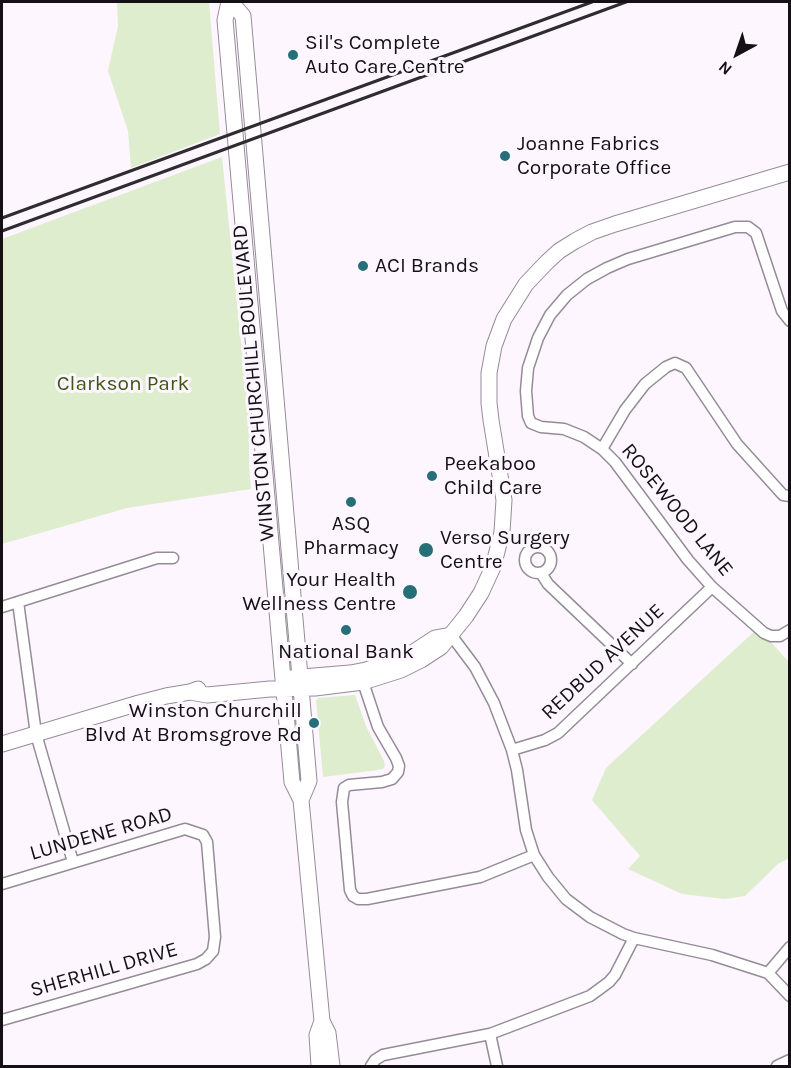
<!DOCTYPE html>
<style>
body{margin:0}
#map{position:relative;width:791px;height:1068px;overflow:hidden;background:#fdf6ff;font-family:Karla,sans-serif}
canvas{display:block}
.frame{position:absolute;inset:0;border:3px solid #141015;pointer-events:none}
.north{position:absolute;left:707px;top:24px;width:60px;height:60px;-webkit-text-stroke:4px #fdf6ff;paint-order:stroke;rotate:220deg;font-size:16px;font-weight:700;line-height:24px;text-align:center;color:#141015}
.north::after{content:'';display:block;margin:auto;width:21px;height:27px;background:#141015;clip-path:polygon(50% 0,100% 100%,50% 72%,0 100%)}
</style>
<div id="map">
<canvas width="791" height="1068"></canvas>
<div class="frame"></div>
<div class="north">N</div>
</div>
<script>
const ctx = document.querySelector('canvas').getContext('2d');
ctx.lineJoin = 'round';
function fill(path, color) {
  ctx.fillStyle = color;
  ctx.fill(path, 'evenodd');
}
function poly(rows) {
  const path = new Path2D();
  for (const r of rows) {
    if (r.length === 3) {
      path.moveTo(r[0] + r[2], r[1]);
      path.arc(r[0], r[1], r[2], 0, 2 * Math.PI);
      continue;
    }
    path.moveTo(r[0], r[1]);
    for (let i = 2; i < r.length; i += 2) path.lineTo(r[i], r[i + 1]);
  }
  return path;
}
function trace(path, color, width, dash) {
  ctx.strokeStyle = color;
  ctx.lineWidth = width;
  ctx.lineCap = dash ? 'butt' : 'round';
  ctx.setLineDash(dash || []);
  ctx.stroke(path);
}
function write(font, color, halo, rows, align = 'center') {
  ctx.font = font + ' Karla,sans-serif';
  ctx.lineWidth = 6;
  ctx.setLineDash([]);
  ctx.textBaseline = 'middle';
  ctx.strokeStyle = halo;
  ctx.fillStyle = color;
  for (const [text, x, y, turn = 0] of rows) {
    ctx.save();
    ctx.translate(x, y);
    ctx.rotate((+turn || 0) * Math.PI / 180);
    ctx.textAlign = isNaN(turn) ? turn : align;
    if (halo) ctx.strokeText(text, 0, 0);
    ctx.fillText(text, 0, 0);
    ctx.restore();
  }
}
const green = poly([
 [117,2,209,2,220,134,131,168,128,131,108,71,118,26],
 [222,157,249,420,249,463,251,489,127,508,2,544,2,239],
 [758,628,789,662,789,858,778,864,745,896,725,899,682,894,628,869,640,856,592,800,606,768],
 [355,695,366,726,384,761,385,766,383,769,378,770,323,777,316,700,318,698]
]);
const street = poly([
 [790,321,782,311,756,233,748,227,735,227,628,259,607,268,587,279,567,295,550,315,538,338,528,368,526,391,528,416,531,423,541,427,564,429,584,437,602,449,615,462,688,560,712,587,764,633,771,636,780,636,790,630],
 [602,449,625,410,645,384,666,367,675,363,686,368,737,444,783,495,790,496],
 [538,560,13],
 [541,573,548,584,632,664],
 [18,602,36,734,73,862],
 [2,607,157,558,173,558],
 [451,635,475,667,494,703,512,750,517,770,526,830,534,855,548,877,566,899,590,917,623,934,634,938,712,955,768,973,790,996],
 [363,682,378,727,396,758,399,766,398,772,392,779,382,782,349,785,344,788,342,802,350,890,353,896,358,899,367,899,480,877,534,855],
 [512,750,545,740,558,733,712,587],
 [2,884,185,829,203,835,207,842,215,937,213,951,206,959,197,964,2,1020],
 [768,973,790,947],
 [490,1034,497,1066],
 [371,1066,375,1060,383,1055,490,1034,590,996,609,982,615,975,634,938],
 [777,1066,790,1060]
]);
const secondary = poly([
 [229,2,225,20,292,782,301,800,322,1021,328,1033,332,1066],
 [231,2,243,16,309,781,301,800],
 [290,678,350,673,366,670,409,655,435,638,451,635],
 [190,692,207,695,270,689,315,688,363,682,401,670,421,660,441,647,466,616,481,593,493,567,502,532,504,500,491,420,489,403,489,373,494,346,504,319,526,284,547,262,559,251,575,241,592,232,615,224,790,172],
 [2,744,139,703,166,696,190,692,198,689],
 [319,1066,317,1035,322,1021]
]);
const rail = poly([
 [2,218,592,2],
 [2,231,626,2]
]);
const markers = [
 [293,55,6,"#266f79"],
 [505,156,6,"#266f79"],
 [363,266,6,"#266f79"],
 [432,476,6,"#266f79"],
 [351,502,6,"#266f79"],
 [426,550,8,"#266f79"],
 [410,592,8,"#266f79"],
 [346,630,6,"#266f79"],
 [314,723,6,"#266f79"]
];
const poiNames = [
 ["Sil's Complete",305,43],
 ["Auto Care Centre",305,67],
 ["Joanne Fabrics",517,144],
 ["Corporate Office",517,168],
 ["ACI Brands",375,266],
 ["Peekaboo",444,464],
 ["Child Care",444,488],
 ["ASQ",351,524,"center"],
 ["Pharmacy",351,548,"center"],
 ["Verso Surgery",440,538],
 ["Centre",440,562],
 ["Your Health",396,580,"right"],
 ["Wellness Centre",396,604,"right"],
 ["National Bank",346,652,"center"],
 ["Winston Churchill",302,711,"right"],
 ["Blvd At Bromsgrove Rd",302,735,"right"]
];
const streetNames = [
 ["WINSTON CHURCHILL BOULEVARD",254,383,-95],
 ["ROSEWOOD LANE",677,510,51],
 ["REDBUD AVENUE",603,662,-43],
 ["LUNDENE ROAD",101,834,-16],
 ["SHERHILL DRIVE",104,970,-16]
];
const parkNames = [
 ["Clarkson Park",123,384]
];
fill(green, '#deedce');
trace(street, '#958b98', 13);
trace(secondary, '#958b98', 17);
trace(street, '#fff', 10);
trace(secondary, '#fff', 15);
trace(rail, '#2f2b30', 3);
for (const [x, y, r, color] of markers) {
  const dot = new Path2D();
  dot.arc(x, y, r, 0, 2 * Math.PI);
  ctx.fillStyle = color;
  ctx.fill(dot);
  trace(dot, '#fdf6ff', 2);
}
write('21px', '#141015', '#fdf6ff', poiNames, 'left');
write('21px', '#141015', '#fdf6ff', streetNames);
write('21px', '#3e5714', '#fdf6ff', parkNames);
</script>
